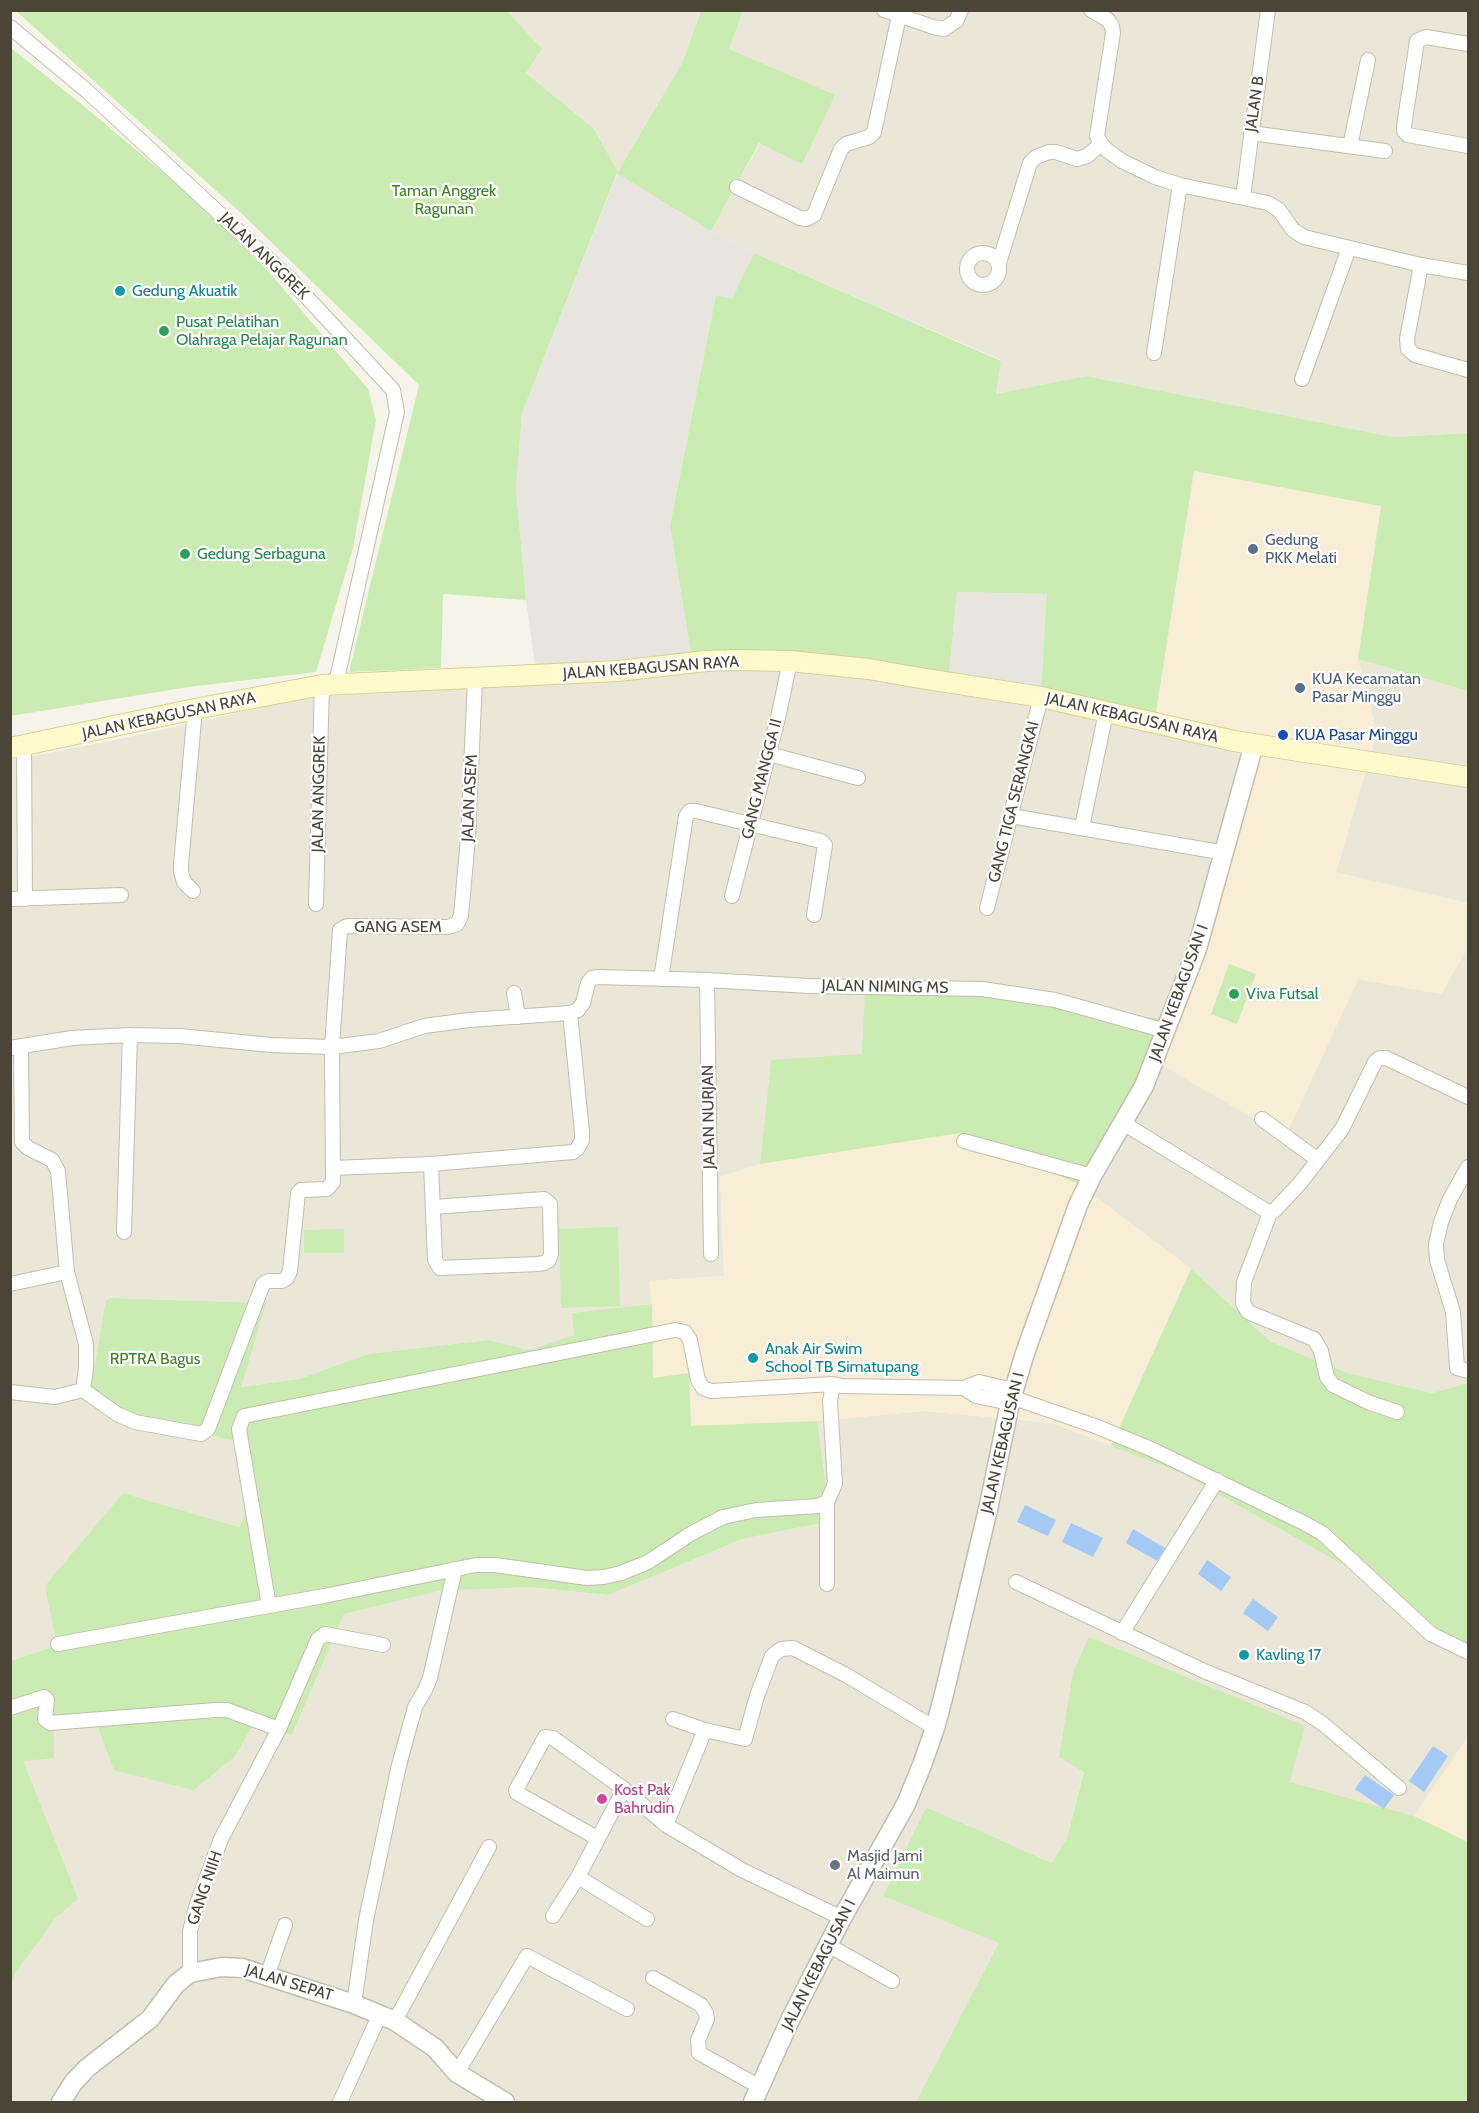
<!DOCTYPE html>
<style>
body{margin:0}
#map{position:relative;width:1479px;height:2113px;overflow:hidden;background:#f6f4ea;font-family:Cabin,sans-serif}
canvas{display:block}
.frame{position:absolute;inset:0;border:12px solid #4a4537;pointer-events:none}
</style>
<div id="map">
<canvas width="1479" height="2113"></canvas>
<div class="frame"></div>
</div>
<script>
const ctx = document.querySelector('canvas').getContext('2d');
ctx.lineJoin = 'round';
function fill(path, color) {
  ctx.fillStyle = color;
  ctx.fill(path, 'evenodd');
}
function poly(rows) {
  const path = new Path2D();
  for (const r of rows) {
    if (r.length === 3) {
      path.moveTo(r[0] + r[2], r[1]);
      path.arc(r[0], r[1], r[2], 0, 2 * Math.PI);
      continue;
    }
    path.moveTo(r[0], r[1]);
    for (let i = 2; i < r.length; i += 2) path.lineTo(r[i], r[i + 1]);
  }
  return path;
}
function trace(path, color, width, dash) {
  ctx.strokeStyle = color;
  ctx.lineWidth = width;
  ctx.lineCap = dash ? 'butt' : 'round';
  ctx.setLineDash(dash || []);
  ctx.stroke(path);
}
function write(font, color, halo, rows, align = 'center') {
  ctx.font = font + ' Cabin,sans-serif';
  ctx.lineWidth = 4.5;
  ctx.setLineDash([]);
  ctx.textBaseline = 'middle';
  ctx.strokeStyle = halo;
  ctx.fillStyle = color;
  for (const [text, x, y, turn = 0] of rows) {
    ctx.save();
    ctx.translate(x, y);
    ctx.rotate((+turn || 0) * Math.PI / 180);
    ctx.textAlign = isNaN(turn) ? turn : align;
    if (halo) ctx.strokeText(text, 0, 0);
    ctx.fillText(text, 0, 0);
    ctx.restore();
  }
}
const residential = poly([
 [507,11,701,11,683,61,618,172,594,129,526,73,542,49],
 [743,11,1468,11,1468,433,1393,437,1086,376,996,394,1001,360,754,253,711,231,760,143,835,96,729,49],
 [691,654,1041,693,1156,712,1253,736,1285,1137,1358,979,1441,994,1468,947,1468,1383,1432,1393,1348,1373,1271,1342,1191,1269,1079,1184,771,1060,760,1164,720,1177,724,1276,650,1281,652,1304,573,1313,574,1335,528,1350,488,1340,368,1354,299,1379,240,1387,266,1303,110,1298,236,1441,249,1506,239,1527,123,1493,57,1645,11,1661,11,760,110,741,305,698,463,687,535,666],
 [1358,659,1468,691,1468,903,1336,873,1377,732],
 [924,1411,1053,1423,1181,1473,1352,1570,1450,1654,1468,1659,1468,1737,1414,1816,1290,1782,1305,1726,1084,1771,1067,1838,1050,1864,926,1807,883,1896,1000,1942,916,2102,11,2102,10,1983,16,1972,23,1761,53,1725,254,1722,292,1735,344,1614,438,1591,530,1587,608,1595,742,1539,831,1521,817,1421]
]);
const commercial = poly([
 [1194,471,1381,506,1358,659,1377,732,1336,872,1468,903,1468,947,1441,994,1358,979,1285,1137,1148,1057,1214,901,1253,736,1156,712],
 [960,1133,1079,1184,1191,1269,1111,1446,1053,1423,924,1411,817,1421,691,1427,653,1379,650,1281,724,1276,720,1177,760,1164],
 [1468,1737,1468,1842,1414,1816]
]);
const industrial = poly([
 [618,172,711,231,754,253,732,300,716,295,670,524,691,654,535,666,526,600,516,489,522,413],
 [957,592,1048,594,1041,693,949,673]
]);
const green = poly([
 [16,11,507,11,542,49,526,73,594,129,618,172,683,61,701,11,743,11,729,49,835,95,802,164,759,143,711,231,617,173,522,413,516,489,526,600,443,594,441,668,349,672,419,385,241,213],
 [11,48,80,103,191,196,269,272,368,389,376,420,353,548,316,672,188,687,11,716],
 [754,253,1001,361,996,394,1086,376,1393,437,1468,433,1468,691,1358,659,1381,506,1194,471,1156,712,1041,693,1047,594,957,592,949,673,691,654,670,525,716,295,732,299],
 [1229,964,1256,974,1237,1024,1211,1014],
 [865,991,970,993,1162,1019,1129,1110,1079,1184,960,1133,760,1164,771,1060,862,1054],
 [618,1227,620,1306,561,1308,559,1229],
 [344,1229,344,1253,304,1253,304,1230],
 [1191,1269,1271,1342,1348,1373,1432,1393,1468,1383,1468,1659,1450,1654,1352,1570,1181,1473,1111,1446],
 [109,1298,266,1303,241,1387,299,1379,368,1354,488,1340,529,1350,574,1335,572,1313,652,1304,653,1378,689,1373,691,1426,817,1421,831,1521,742,1539,608,1595,530,1587,439,1591,344,1614,292,1735,254,1723,235,1756,194,1790,114,1770,94,1717,54,1725,54,1758,23,1761,78,1899,55,1918,16,1972,11,1983,11,1661,57,1645,45,1586,123,1493,239,1527,249,1506,235,1441,98,1408,89,1399,106,1300,109,1300],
 [1089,1637,1305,1726,1290,1782,1414,1816,1468,1842,1468,2102,916,2102,999,1943,883,1896,926,1807,1051,1863,1067,1838,1084,1772,1059,1757,1073,1672]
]);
const water = poly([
 [1025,1505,1056,1520,1048,1536,1017,1522],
 [1071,1523,1103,1538,1093,1557,1062,1542],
 [1133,1529,1165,1548,1157,1561,1126,1543],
 [1207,1560,1231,1577,1221,1591,1198,1574],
 [1253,1599,1278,1617,1268,1631,1243,1613],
 [1433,1746,1448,1756,1424,1792,1409,1781],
 [1365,1775,1394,1795,1384,1809,1355,1789]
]);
const minor = poly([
 [884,10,933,27,944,29,956,21,961,10],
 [1091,10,1108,20,1112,26,1113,33,1097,136,1101,144,1108,151,1122,161,1155,177,1180,185,1268,203,1279,210,1293,230,1304,237,1421,265,1468,273],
 [10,27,87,91,289,278,393,390,397,412,336,683],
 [1468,44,1426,37,1417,41,1404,126,1404,131,1408,135,1468,146],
 [1251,133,1385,151],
 [1350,146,1368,60],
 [737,187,800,218,806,219,814,215,841,149,846,144,869,137,874,132,899,16],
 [1243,197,1268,10],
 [983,269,16],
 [999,263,1030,163,1036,157,1049,152,1056,152,1077,159,1087,156,1101,144],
 [1421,265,1407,339,1408,349,1415,355,1468,370],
 [1154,353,1180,185],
 [1302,379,1349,248],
 [24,746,25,899],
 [769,754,858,778],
 [1011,816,1225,853],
 [1082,827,1106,712],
 [193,891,184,882,181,872,181,864,195,709],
 [732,896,778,718,790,661],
 [10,899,121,895],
 [316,904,322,685],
 [987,908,1041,697],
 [661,979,686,816,690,811,696,811,821,841,825,845,814,915],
 [707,980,711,1254],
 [514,993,518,1017],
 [21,1047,22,1142,28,1148,52,1160,58,1171,67,1272,86,1344,86,1368,83,1390],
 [10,1048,72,1038,130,1035,180,1036,271,1045,332,1047,379,1041,424,1026,469,1020,570,1013,578,1010,583,1003,588,983,592,978,598,977,707,980,809,986,982,989,1055,1000,1166,1031],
 [1262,1119,1318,1160],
 [1123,1123,1270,1213,1275,1210,1301,1182,1342,1129,1375,1062,1380,1058,1386,1058,1468,1097],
 [964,1141,1092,1176],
 [1468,1167,1450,1199,1441,1222,1436,1244,1437,1260,1453,1312,1457,1368,1468,1371],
 [333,1168,431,1164],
 [433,1207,544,1199,550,1204,551,1254,549,1260,544,1263,538,1264,440,1268,435,1260,431,1164,573,1152,577,1149,582,1140,582,1132,570,1013],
 [1270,1213,1244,1282,1243,1303,1248,1312,1314,1339,1321,1351,1327,1377,1333,1385,1370,1403,1397,1412],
 [124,1232,130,1035],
 [10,1284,67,1272],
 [964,1388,976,1396,1010,1403],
 [10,1392,55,1397,83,1390,117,1414,135,1422,201,1434,208,1429,263,1284,268,1281,282,1281,287,1278,290,1271,298,1193,301,1190,327,1189,333,1182,332,1047,340,930,347,926,448,927,457,924,461,916,468,838,475,679],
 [1011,1397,1095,1426,1151,1449,1304,1523,1322,1533,1431,1634,1468,1652],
 [1016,1582,1204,1671,1305,1712,1322,1723,1399,1788],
 [827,1584,827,1502],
 [269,1606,239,1429,244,1416,675,1330,685,1332,690,1340,698,1380,703,1388,711,1391,833,1384],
 [1122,1633,1217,1480],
 [58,1644,324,1596,476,1565,495,1565,587,1578,604,1577,621,1573,648,1562,692,1533,723,1517,756,1510,818,1506,827,1502,835,1484,830,1401,833,1384,842,1386,964,1388,979,1382,1013,1390],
 [10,1708,44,1697,47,1700,45,1719,50,1723,216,1710,227,1710,279,1729],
 [673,1719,705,1730,745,1739,757,1696,772,1656,781,1649,793,1648,846,1675,935,1728],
 [666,1825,705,1730],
 [597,1838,517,1793,516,1790,545,1737,553,1738,624,1789,666,1825,742,1870,842,1918],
 [578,1877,647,1919],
 [553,1916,578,1877,624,1789],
 [828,1945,892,1981],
 [190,1973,190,1931,197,1904,221,1839,279,1729,318,1639,325,1634,383,1645],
 [267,1976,285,1925],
 [653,1978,701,2005,706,2013,707,2019,698,2040,699,2053,760,2087],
 [354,2004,366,1920,399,1765,415,1707,425,1690,430,1678,455,1569],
 [395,2021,489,1847],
 [457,2073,527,1956,627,2009],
 [340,2102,380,2014]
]);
const tertiary = poly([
 [61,2102,73,2083,87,2068,150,2019,176,1984,190,1973,222,1967,242,1968,354,2004,395,2021,435,2048,457,2073,505,2102],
 [753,2102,791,2018,842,1918,906,1804,922,1765,935,1728,944,1694,989,1505,1010,1403,1025,1353,1078,1205,1092,1176,1144,1086,1197,949,1254,744]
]);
const secondary = poly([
 [10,748,195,709,322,685,618,671,706,661,735,660,790,661,869,669,914,677,1041,697,1234,741,1468,777]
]);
const markers = [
 [120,291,6,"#0f9aa8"],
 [164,331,6,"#2e9e5b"],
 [1253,549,6,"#5c6f8a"],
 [185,554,6,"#2e9e5b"],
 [1300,688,6,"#5c6f8a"],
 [1283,735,6,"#1a4fb4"],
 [1234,994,6,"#2e9e5b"],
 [753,1358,6,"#0f9aa8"],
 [1244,1655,6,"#0f9aa8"],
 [602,1799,6,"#d1479c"],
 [835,1865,6,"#6b7280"]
];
const streetNames = [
 ["JALAN B",1255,104,-82],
 ["JALAN ANGGREK",264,256,44],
 ["JALAN KEBAGUSAN RAYA",651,668,-4],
 ["JALAN KEBAGUSAN RAYA",169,716,-12],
 ["JALAN KEBAGUSAN RAYA",1132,718,13],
 ["GANG MANGGA II",762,779,-76],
 ["JALAN ANGGREK",319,794,-89],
 ["JALAN ASEM",470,798,-87],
 ["GANG TIGA SERANGKAI",1014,802,-76],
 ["GANG ASEM",398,927],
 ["JALAN NIMING MS",885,987,1],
 ["JALAN KEBAGUSAN I",1179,993,-70],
 ["JALAN NURJAN",709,1117,-91],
 ["JALAN KEBAGUSAN I",1003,1443,-77],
 ["GANG NIIH",205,1888,-71],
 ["JALAN KEBAGUSAN I",819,1965,-63],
 ["JALAN SEPAT",289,1983,17]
];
const parkNames = [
 ["Taman Anggrek",444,191],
 ["Ragunan",444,209],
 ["RPTRA Bagus",155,1359]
];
const cultureNames = [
 ["Gedung Akuatik",132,291],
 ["Anak Air Swim",765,1349],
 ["School TB Simatupang",765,1367],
 ["Kavling 17",1256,1655]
];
const leisureNames = [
 ["Pusat Pelatihan",176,322],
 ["Olahraga Pelajar Ragunan",176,340],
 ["Gedung Serbaguna",197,554],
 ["Viva Futsal",1246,994]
];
const serviceNames = [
 ["Gedung",1265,540],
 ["PKK Melati",1265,558],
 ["KUA Kecamatan",1312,679],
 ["Pasar Minggu",1312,697]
];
const transitNames = [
 ["KUA Pasar Minggu",1295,735]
];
const hotelNames = [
 ["Kost Pak",614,1790],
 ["Bahrudin",614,1808]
];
const worshipNames = [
 ["Masjid Jami",847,1856],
 ["Al Maimun",847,1874]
];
fill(residential, '#eae6d8');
fill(commercial, '#f8edd5');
fill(industrial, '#e8e5de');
fill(green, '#caebb1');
fill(water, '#a4c9f4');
trace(minor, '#c2bdac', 16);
trace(tertiary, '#c2bdac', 21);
trace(secondary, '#d8cf98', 22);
trace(minor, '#fff', 14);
trace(tertiary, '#fff', 18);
trace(secondary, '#fff9cb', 20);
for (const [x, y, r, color] of markers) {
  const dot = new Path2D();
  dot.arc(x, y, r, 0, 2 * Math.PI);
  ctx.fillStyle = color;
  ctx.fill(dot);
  trace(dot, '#fff', 2);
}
write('16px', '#4a4537', '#fff', streetNames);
write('16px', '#3d8026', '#fff', parkNames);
write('16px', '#0d838f', '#fff', cultureNames, 'left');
write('16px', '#27864d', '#fff', leisureNames, 'left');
write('16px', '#4e5e75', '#fff', serviceNames, 'left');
write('16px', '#164399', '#fff', transitNames, 'left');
write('16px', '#b23c85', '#fff', hotelNames, 'left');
write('16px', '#5b616d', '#fff', worshipNames, 'left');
</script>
